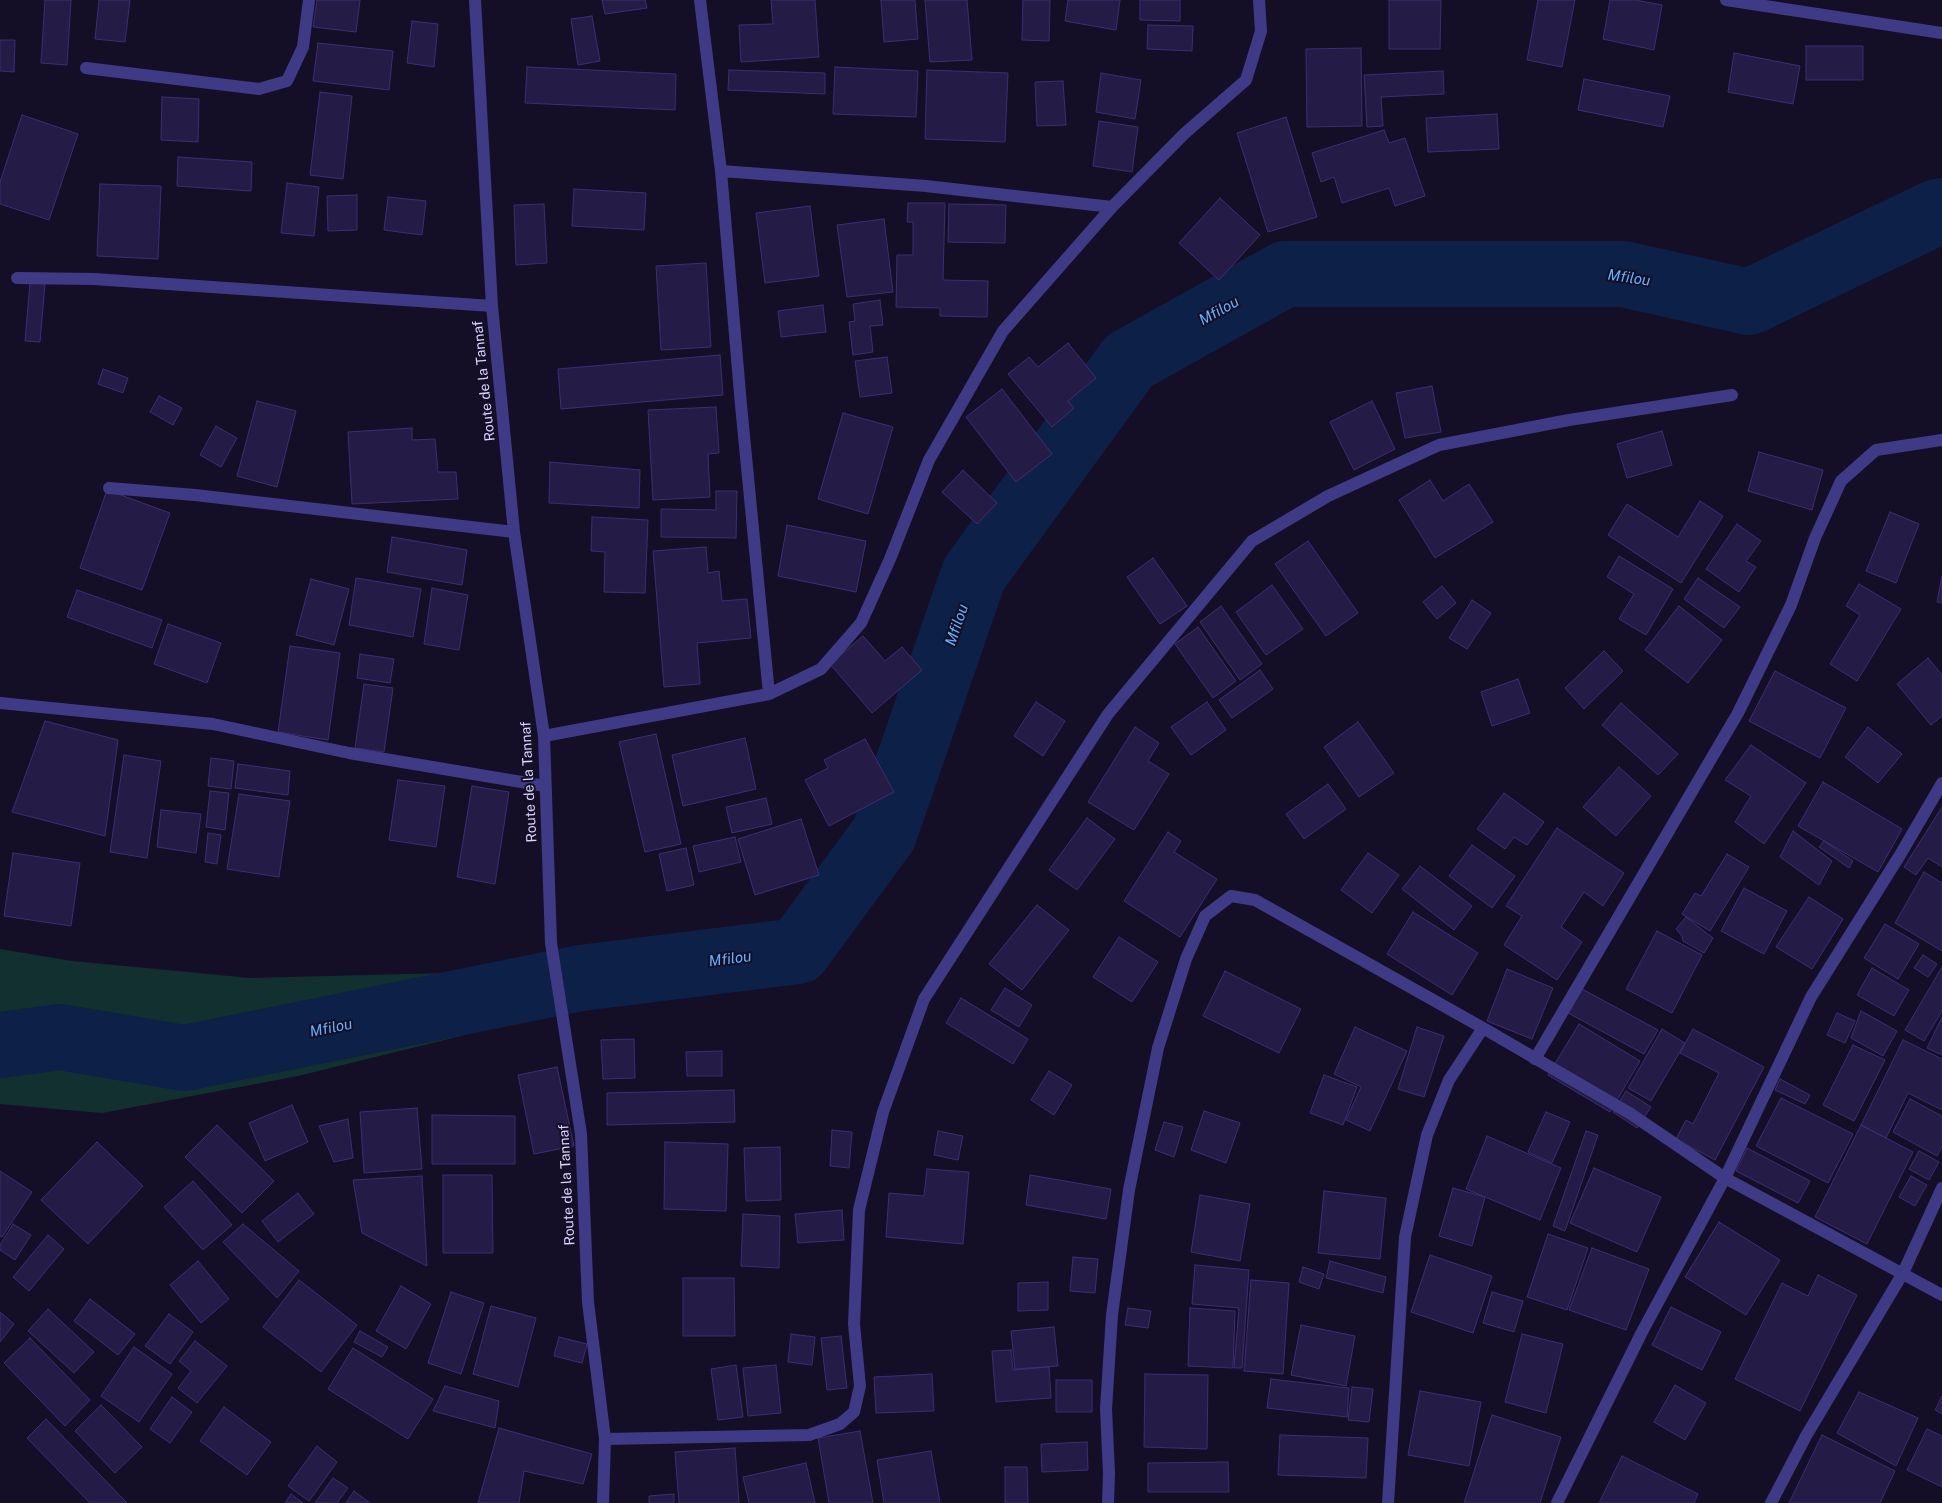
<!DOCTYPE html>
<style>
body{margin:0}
canvas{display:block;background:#140f26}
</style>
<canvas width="1942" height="1503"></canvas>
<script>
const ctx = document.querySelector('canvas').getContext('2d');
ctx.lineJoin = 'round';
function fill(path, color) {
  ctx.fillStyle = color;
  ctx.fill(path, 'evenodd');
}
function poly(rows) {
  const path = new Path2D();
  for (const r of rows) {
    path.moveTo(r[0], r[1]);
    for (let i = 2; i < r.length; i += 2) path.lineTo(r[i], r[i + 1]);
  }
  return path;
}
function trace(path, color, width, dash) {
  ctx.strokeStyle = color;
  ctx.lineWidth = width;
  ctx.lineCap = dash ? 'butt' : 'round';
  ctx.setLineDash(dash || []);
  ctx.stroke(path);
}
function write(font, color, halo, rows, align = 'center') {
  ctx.font = font + ' "Public Sans",sans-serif';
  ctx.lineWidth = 4;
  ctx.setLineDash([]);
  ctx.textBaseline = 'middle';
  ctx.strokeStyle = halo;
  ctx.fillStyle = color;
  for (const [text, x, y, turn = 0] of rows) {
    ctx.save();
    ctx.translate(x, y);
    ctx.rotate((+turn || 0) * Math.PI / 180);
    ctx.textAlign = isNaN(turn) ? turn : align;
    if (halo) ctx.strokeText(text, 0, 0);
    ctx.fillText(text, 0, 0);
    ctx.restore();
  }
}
const green = poly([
 [0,949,72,961,250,978,486,972,531,969,534,1018,298,1076,102,1113,0,1104]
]);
const river = poly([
 [0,1045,60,1037,184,1058,581,978,798,951,884,834,974,574,1129,361,1285,274,1623,274,1749,302,1937,212,1942,211]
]);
const building = poly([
 [45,0,71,0,67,65,41,63,45,0],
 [99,0,130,0,125,42,95,39,99,0],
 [317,0,360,0,356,32,313,27,317,0],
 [602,0,645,0,647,8,605,14,602,0],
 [771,0,815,0,819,57,741,62,739,25,773,24,771,0],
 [881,0,915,0,918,39,884,42,881,0],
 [925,0,967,0,972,60,930,62,925,0],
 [1023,0,1050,0,1049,41,1022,40,1023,0],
 [1068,0,1120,0,1116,30,1065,21,1068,0],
 [1140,0,1180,0,1180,21,1140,20,1140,0],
 [1389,0,1441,0,1440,49,1389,49,1389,0],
 [1538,0,1575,0,1562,67,1527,60,1538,0],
 [1610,0,1635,0,1662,5,1654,50,1603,39,1610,0],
 [592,16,600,61,578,65,571,19,592,16],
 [412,21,438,24,434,67,407,63,412,21],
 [1148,25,1193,26,1192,51,1147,49,1148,25],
 [0,40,15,40,14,72,0,71,0,40],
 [318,43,393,51,389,90,313,81,318,43],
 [1806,46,1863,46,1863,80,1806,80,1806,46],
 [1361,48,1362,126,1307,127,1306,49,1361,48],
 [1734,53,1800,66,1793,104,1728,92,1734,53],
 [527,67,676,74,675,110,525,103,527,67],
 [835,67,918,71,916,117,833,114,835,67],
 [729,70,825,73,825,94,728,90,729,70],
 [927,70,1008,73,1005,142,925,139,927,70],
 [1443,71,1444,94,1381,97,1383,126,1367,127,1364,75,1443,71],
 [1101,73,1141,80,1135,119,1096,112,1101,73],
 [1584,79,1670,96,1663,127,1578,110,1584,79],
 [1063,81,1066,125,1037,126,1035,82,1063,81],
 [320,92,352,96,343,179,310,175,320,92],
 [162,97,199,99,198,142,161,140,162,97],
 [1497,114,1499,149,1428,152,1426,118,1497,114],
 [22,115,78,134,49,220,0,204,0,182,22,115],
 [1286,117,1317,217,1268,232,1237,133,1286,117],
 [1099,121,1138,127,1132,172,1093,166,1099,121],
 [1384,130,1389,143,1405,138,1425,196,1395,206,1389,188,1342,203,1334,177,1321,182,1312,153,1384,130],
 [178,157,252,162,251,191,177,186,178,157],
 [287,183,319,187,314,236,281,233,287,183],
 [100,184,161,186,158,259,97,256,100,184],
 [574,189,646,193,644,230,572,226,574,189],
 [357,195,357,230,328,231,327,196,357,195],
 [388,197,426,201,422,235,384,230,388,197],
 [1220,198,1260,235,1219,280,1179,243,1220,198],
 [908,203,945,203,943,280,988,281,987,317,940,316,940,308,896,307,897,255,913,255,913,222,907,222,908,203],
 [544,204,547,263,516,265,514,205,544,204],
 [949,204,1006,205,1005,243,948,242,949,204],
 [810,206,819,276,765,283,756,213,810,206],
 [884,219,893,292,847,297,837,225,884,219],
 [706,263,711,347,661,350,656,266,706,263],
 [30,283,45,284,40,342,25,341,30,283],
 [880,300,883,325,870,326,873,352,853,355,849,322,855,321,853,304,880,300],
 [823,305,826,332,781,337,778,311,823,305],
 [1068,343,1096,378,1068,401,1074,408,1052,427,1008,374,1029,357,1038,367,1068,343],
 [720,355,723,395,561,409,558,369,720,355],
 [887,357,892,393,860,397,855,361,887,357],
 [103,369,128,378,123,393,98,384,103,369],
 [1432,386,1441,432,1405,438,1396,393,1432,386],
 [1002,389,1052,454,1016,482,966,417,1002,389],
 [159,396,182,408,173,425,150,412,159,396],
 [257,401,296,411,277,487,237,476,257,401],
 [1372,401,1395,449,1354,470,1330,422,1372,401],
 [716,407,719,453,708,454,710,497,653,500,648,410,716,407],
 [843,413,893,427,868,514,818,499,843,413],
 [216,426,237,438,221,467,200,455,216,426],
 [412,428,412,440,435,439,438,472,456,472,458,499,352,504,348,432,412,428],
 [1662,431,1672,465,1627,478,1617,444,1662,431],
 [1759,452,1823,470,1812,510,1748,491,1759,452],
 [550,462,640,470,639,508,549,503,550,462],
 [963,470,997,503,977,524,942,492,963,470],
 [1430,480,1443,501,1469,484,1493,522,1435,558,1399,500,1430,480],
 [107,490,170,513,142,590,80,568,107,490],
 [716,491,737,491,736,538,661,537,661,509,716,510,716,491],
 [1700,501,1723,516,1681,583,1608,535,1627,504,1678,537,1700,501],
 [1890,512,1919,524,1896,583,1866,571,1890,512],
 [592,517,648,520,645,593,604,592,605,552,591,551,592,517],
 [1737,524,1761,541,1746,561,1756,567,1739,592,1706,569,1737,524],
 [787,525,866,541,856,592,778,576,787,525],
 [392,537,467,550,462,585,387,572,392,537],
 [1308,541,1358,613,1326,636,1275,564,1308,541],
 [706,547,708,573,719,571,722,601,747,599,751,638,697,643,700,684,664,687,653,551,706,547],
 [1619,556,1673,589,1646,635,1619,619,1634,594,1607,577,1619,556],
 [1153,558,1187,606,1160,624,1127,577,1153,558],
 [1942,576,1942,603,1937,602,1942,576],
 [356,578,421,589,413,637,349,625,356,578],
 [1698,578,1740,607,1724,628,1684,599,1698,578],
 [311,579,349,589,334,645,296,635,311,579],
 [1859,584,1901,609,1857,681,1830,664,1860,615,1846,606,1859,584],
 [1272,585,1303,629,1266,655,1236,612,1272,585],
 [1442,586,1456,603,1437,619,1423,602,1442,586],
 [432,588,468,595,459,650,424,644,432,588],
 [77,590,162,620,152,648,67,617,77,590],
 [1472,600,1491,613,1467,649,1449,638,1472,600],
 [1221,606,1262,664,1240,680,1200,622,1221,606],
 [1679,606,1722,640,1688,683,1645,650,1679,606],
 [168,624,221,643,207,683,154,664,168,624],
 [1198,627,1236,681,1213,698,1175,644,1198,627],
 [863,636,885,661,902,647,922,670,872,713,830,664,863,636],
 [290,646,340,653,328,740,278,732,290,646],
 [1604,651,1623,671,1584,709,1565,688,1604,651],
 [360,654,394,659,390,683,357,678,360,654],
 [1928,658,1942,675,1942,716,1931,725,1897,684,1928,658],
 [1260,670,1273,689,1232,718,1219,700,1260,670],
 [1775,671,1846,708,1820,758,1749,721,1775,671],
 [1518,679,1530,713,1492,726,1481,692,1518,679],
 [364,684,393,688,384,752,355,748,364,684],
 [1036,702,1065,721,1043,756,1014,736,1036,702],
 [1207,702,1226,730,1191,755,1171,727,1207,702],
 [1621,703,1678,754,1658,775,1602,725,1621,703],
 [45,721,118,740,105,836,12,812,45,721],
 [1358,722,1394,773,1359,797,1324,747,1358,722],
 [1135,727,1159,743,1148,761,1169,774,1134,830,1088,802,1135,727],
 [1868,727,1902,754,1878,783,1845,757,1868,727],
 [656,734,681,844,645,852,619,742,656,734],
 [745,738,756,789,683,806,672,755,745,738],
 [865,739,894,792,829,826,805,780,828,768,824,760,865,739],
 [1751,745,1806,783,1764,844,1735,822,1751,796,1725,780,1751,745],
 [124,755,161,761,147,858,110,852,124,755],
 [211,758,234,761,231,789,208,786,211,758],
 [238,764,290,771,288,795,235,788,238,764],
 [1619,767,1651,796,1616,836,1583,807,1619,767],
 [398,780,445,786,436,847,389,840,398,780],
 [1823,782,1902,829,1878,872,1798,826,1823,782],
 [1328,784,1346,809,1304,839,1286,814,1328,784],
 [472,786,509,792,495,884,457,877,472,786],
 [210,791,229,793,225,830,206,827,210,791],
 [1504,793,1544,822,1527,845,1514,837,1505,849,1477,829,1504,793],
 [239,794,290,801,279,877,227,869,239,794],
 [766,798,772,824,732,833,726,807,766,798],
 [1942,807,1942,867,1928,858,1916,875,1904,867,1942,807],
 [161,810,201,814,196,853,157,847,161,810],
 [1087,818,1115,839,1077,890,1049,870,1087,818],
 [801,819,819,875,755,895,738,839,801,819],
 [1557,828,1624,873,1603,906,1584,892,1561,927,1582,942,1557,980,1504,945,1522,916,1506,906,1557,828],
 [1793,831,1832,861,1819,885,1780,857,1793,831],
 [1168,832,1181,841,1174,852,1217,879,1180,937,1124,901,1168,832],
 [208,833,221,835,217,864,205,862,208,833],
 [735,837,741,862,699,872,693,846,735,837],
 [1824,841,1853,861,1849,868,1819,847,1824,841],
 [1472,845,1515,876,1492,908,1449,876,1472,845],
 [686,848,694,885,667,891,659,854,686,848],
 [13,853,80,863,71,926,4,916,13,853],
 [1368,853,1399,875,1372,913,1341,890,1368,853],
 [1727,854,1749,867,1710,931,1682,914,1695,893,1701,896,1727,854],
 [1420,866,1472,906,1454,930,1402,889,1420,866],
 [1924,872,1942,883,1942,951,1895,923,1924,872],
 [1744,888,1787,911,1764,954,1721,931,1744,888],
 [1809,897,1843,919,1812,969,1776,947,1809,897],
 [1037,905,1069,930,1022,990,989,964,1037,905],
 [1413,912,1478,953,1452,995,1387,954,1413,912],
 [1686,917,1713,938,1704,953,1683,941,1682,936,1676,929,1686,917],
 [1885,924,1919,944,1898,979,1864,958,1885,924],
 [1657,931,1702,955,1672,1013,1626,989,1657,931],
 [1119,937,1158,962,1132,1002,1093,977,1119,937],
 [1923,955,1937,964,1928,977,1914,968,1923,955],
 [1942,967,1942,1011,1924,1041,1905,1030,1942,967],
 [1872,968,1909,990,1894,1016,1857,995,1872,968],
 [1507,969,1553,988,1532,1039,1487,1021,1507,969],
 [1225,971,1301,1009,1279,1053,1203,1016,1225,971],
 [1005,988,1032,1005,1019,1027,991,1010,1005,988],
 [1582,989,1658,1030,1644,1054,1568,1013,1582,989],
 [961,998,1028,1039,1013,1064,946,1023,961,998],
 [1861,1011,1897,1031,1883,1056,1851,1038,1861,1011],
 [1837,1013,1855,1021,1845,1043,1827,1035,1837,1013],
 [1942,1017,1942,1055,1927,1048,1942,1017],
 [1579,1024,1640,1061,1610,1112,1548,1075,1579,1024],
 [1355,1027,1407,1051,1370,1131,1346,1120,1361,1087,1334,1074,1355,1027],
 [1417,1027,1444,1036,1424,1097,1398,1089,1417,1027],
 [1662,1029,1685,1043,1651,1101,1628,1088,1662,1029],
 [1693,1029,1764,1067,1715,1160,1676,1139,1686,1120,1693,1124,1719,1073,1680,1053,1693,1029],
 [634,1039,635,1078,603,1079,601,1040,634,1039],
 [1903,1040,1942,1059,1942,1110,1908,1093,1886,1138,1861,1125,1903,1040],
 [1853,1045,1885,1060,1854,1121,1823,1105,1853,1045],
 [722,1051,722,1076,687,1076,686,1052,722,1051],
 [557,1067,574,1146,534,1154,518,1075,557,1067],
 [1049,1071,1072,1085,1054,1115,1031,1100,1049,1071],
 [1324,1075,1357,1087,1343,1125,1310,1113,1324,1075],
 [1780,1079,1810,1095,1805,1104,1775,1090,1780,1079],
 [734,1090,735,1122,607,1125,607,1093,734,1090],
 [1626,1091,1651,1107,1637,1128,1613,1112,1626,1091],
 [1781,1098,1853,1134,1828,1183,1756,1146,1781,1098],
 [1910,1099,1942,1116,1942,1147,1937,1156,1893,1132,1910,1099],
 [292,1105,308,1142,265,1161,249,1123,292,1105],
 [417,1108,422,1169,364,1173,360,1112,417,1108],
 [1204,1111,1240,1123,1226,1163,1191,1150,1204,1111],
 [1546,1112,1570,1122,1552,1163,1528,1152,1546,1112],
 [432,1115,515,1116,515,1164,432,1164,432,1115],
 [348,1119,353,1158,334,1162,319,1126,348,1119],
 [1164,1122,1183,1127,1174,1157,1155,1150,1164,1122],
 [217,1125,274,1181,242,1213,185,1157,217,1125],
 [1861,1125,1913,1152,1867,1244,1815,1217,1861,1125],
 [832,1130,852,1132,849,1168,830,1166,832,1130],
 [938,1131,963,1136,958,1160,934,1155,938,1131],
 [1586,1131,1598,1135,1565,1231,1553,1226,1586,1131],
 [1487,1136,1561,1168,1540,1220,1466,1189,1487,1136],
 [97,1142,143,1186,88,1244,41,1200,97,1142],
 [665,1142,728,1144,726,1211,664,1209,665,1142],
 [780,1147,781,1200,746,1201,744,1148,780,1147],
 [1747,1148,1810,1181,1798,1203,1736,1171,1747,1148],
 [1919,1151,1939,1162,1929,1180,1909,1169,1919,1151],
 [1594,1168,1661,1197,1637,1252,1570,1223,1594,1168],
 [927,1169,969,1172,963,1244,886,1237,889,1193,924,1196,927,1169],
 [0,1171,32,1192,2,1237,0,1236,0,1171],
 [443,1175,492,1175,493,1253,443,1253,443,1175],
 [1030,1175,1111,1189,1106,1219,1026,1205,1030,1175],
 [422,1176,427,1266,362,1233,353,1180,422,1176],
 [1911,1176,1927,1185,1915,1206,1899,1197,1911,1176],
 [193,1181,232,1225,203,1250,164,1207,193,1181],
 [1453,1188,1485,1197,1472,1246,1439,1236,1453,1188],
 [1324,1191,1386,1198,1380,1259,1318,1253,1324,1191],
 [298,1193,314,1214,278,1242,262,1221,298,1193],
 [1200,1195,1250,1204,1240,1261,1191,1252,1200,1195],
 [842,1210,844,1240,798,1243,795,1214,842,1210],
 [743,1214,780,1216,779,1268,741,1266,743,1214],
 [1719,1222,1780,1260,1746,1315,1685,1277,1719,1222],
 [13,1224,31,1235,15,1260,0,1250,0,1245,13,1224],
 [243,1224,299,1271,277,1298,223,1242,243,1224],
 [1548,1234,1588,1248,1567,1310,1527,1297,1548,1234],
 [48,1235,64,1249,29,1291,13,1277,48,1235],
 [1592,1248,1649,1269,1626,1330,1569,1310,1592,1248],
 [1430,1255,1492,1276,1473,1333,1411,1312,1430,1255],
 [1073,1257,1098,1259,1095,1293,1070,1291,1073,1257],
 [198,1261,229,1299,201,1323,170,1285,198,1261],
 [1330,1261,1386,1277,1383,1293,1326,1278,1330,1261],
 [1195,1265,1249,1270,1242,1368,1234,1368,1239,1308,1192,1304,1195,1265],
 [1303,1267,1324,1274,1319,1289,1299,1282,1303,1267],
 [1818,1275,1857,1295,1800,1411,1735,1379,1782,1283,1808,1296,1818,1275],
 [683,1278,734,1278,735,1336,683,1336,683,1278],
 [299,1280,357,1325,321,1372,263,1327,299,1280],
 [1251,1280,1289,1283,1283,1374,1244,1371,1251,1280],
 [1048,1282,1048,1310,1018,1311,1018,1283,1048,1282],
 [401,1286,431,1304,406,1349,376,1331,401,1286],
 [451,1292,484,1303,461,1374,428,1363,451,1292],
 [1492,1292,1523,1301,1514,1332,1483,1323,1492,1292],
 [90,1299,135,1334,118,1355,74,1321,90,1299],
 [491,1306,536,1318,518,1387,473,1374,491,1306],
 [1671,1307,1721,1332,1702,1370,1652,1345,1671,1307],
 [1128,1308,1151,1311,1148,1328,1125,1325,1128,1308],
 [1190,1308,1235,1311,1233,1368,1188,1366,1190,1308],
 [48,1309,94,1352,74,1373,28,1331,48,1309],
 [0,1312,14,1324,0,1342,0,1312],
 [169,1314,193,1332,170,1364,145,1346,169,1314],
 [1301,1325,1355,1336,1346,1386,1291,1375,1301,1325],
 [1054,1327,1058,1366,1015,1369,1011,1331,1054,1327],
 [360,1331,388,1347,382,1357,354,1342,360,1331],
 [791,1334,815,1337,812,1365,788,1362,791,1334],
 [1522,1334,1563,1344,1546,1413,1505,1402,1522,1334],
 [841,1336,847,1388,827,1390,821,1338,841,1336],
 [559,1337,587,1344,582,1363,554,1356,559,1337],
 [30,1338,90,1400,65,1426,4,1363,30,1338],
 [195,1341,227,1366,197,1403,178,1388,191,1371,179,1361,195,1341],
 [134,1347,172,1374,139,1422,101,1396,134,1347],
 [353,1348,433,1399,408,1439,328,1389,353,1348],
 [1011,1350,1013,1370,1049,1367,1051,1398,996,1402,992,1351,1011,1350],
 [736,1365,743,1417,718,1420,711,1369,736,1365],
 [776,1365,781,1413,748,1416,743,1368,776,1365],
 [932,1374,934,1411,876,1413,874,1377,932,1374],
 [1145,1374,1208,1375,1207,1449,1144,1447,1145,1374],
 [1271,1379,1349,1388,1347,1417,1267,1408,1271,1379],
 [1056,1380,1092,1380,1092,1412,1056,1412,1056,1380],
 [1675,1385,1706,1403,1685,1440,1654,1422,1675,1385],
 [445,1386,499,1401,495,1428,433,1411,445,1386],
 [1352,1387,1373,1389,1369,1422,1348,1420,1352,1387],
 [1420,1391,1481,1402,1469,1466,1408,1455,1420,1391],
 [1859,1392,1918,1418,1896,1466,1837,1433,1859,1392],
 [1942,1396,1942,1414,1935,1410,1942,1396],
 [172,1397,192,1412,170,1443,150,1429,172,1397],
 [101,1405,142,1447,115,1473,75,1431,101,1405],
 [224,1407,271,1442,247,1475,200,1441,224,1407],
 [1492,1415,1561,1437,1540,1503,1464,1503,1492,1415],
 [46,1419,127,1503,90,1503,27,1438,46,1419],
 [499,1428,592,1454,583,1484,524,1471,519,1503,478,1503,499,1428],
 [1927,1429,1942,1436,1942,1487,1907,1470,1927,1429],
 [860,1431,873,1503,829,1503,818,1438,860,1431],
 [1280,1435,1368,1438,1366,1478,1278,1475,1280,1435],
 [1822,1435,1895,1471,1880,1503,1789,1503,1822,1435],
 [1087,1442,1088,1470,1042,1472,1041,1444,1087,1442],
 [317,1446,337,1462,309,1501,288,1486,317,1446],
 [735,1448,739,1503,679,1503,675,1452,735,1448],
 [931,1451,940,1503,884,1503,877,1460,931,1451],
 [1622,1456,1698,1494,1694,1503,1599,1503,1622,1456],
 [1228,1462,1229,1492,1148,1492,1148,1463,1228,1462],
 [806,1463,815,1503,749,1503,743,1477,806,1463],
 [1005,1467,1027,1467,1028,1503,1005,1503,1005,1467],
 [333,1478,348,1488,337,1503,315,1503,333,1478],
 [354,1491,370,1503,346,1503,354,1491],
 [291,1494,303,1503,285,1503,291,1494],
 [674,1494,674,1503,649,1503,649,1496,674,1494]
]);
const minor = poly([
 [475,0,492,306,514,532,544,736,551,943,581,1134,588,1302,605,1439,603,1503],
 [700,0,721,171,741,405,769,694],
 [1726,0,1942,33],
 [86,68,259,89,287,81,303,47,309,0],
 [721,171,926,186,1112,207],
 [17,278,94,279,492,306],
 [109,488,195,495,514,532],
 [0,703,213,724,349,753,545,786],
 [544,736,769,694,821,669,861,623,890,559,929,460,1003,331,1112,207,1184,134,1246,80,1261,31,1259,0],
 [1535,1059,1738,713,1791,605,1815,538,1841,481,1876,450,1942,440],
 [605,1439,809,1435,840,1424,854,1412,860,1386,854,1324,859,1210,883,1112,924,999,1108,714,1252,541,1328,496,1439,445,1569,420,1732,395],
 [1108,1503,1109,1473,1106,1409,1112,1315,1129,1190,1158,1048,1186,959,1205,916,1231,896,1255,900,1483,1028,1631,1114,1725,1178,1942,1295],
 [1388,1503,1405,1237,1427,1135,1449,1080,1483,1028],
 [1557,1503,1642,1332,1725,1178,1811,997,1900,855,1942,783],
 [1771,1503,1806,1436,1903,1273,1942,1188]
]);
const streetNames = [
 ["Route de la Tannaf",484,381,-96],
 ["Route de la Tannaf",529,782,-93],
 ["Route de la Tannaf",567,1185,-93]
];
const waterNames = [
 ["Mfilou",1629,278,8],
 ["Mfilou",1219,311,-29],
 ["Mfilou",957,625,-71],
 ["Mfilou",730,959,-7],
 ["Mfilou",331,1028,-11]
];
fill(green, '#123030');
trace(river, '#0c2048', 66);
fill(building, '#251b47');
trace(building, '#3d2d73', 1);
trace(minor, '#3f3a85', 12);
write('14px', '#dad4ff', '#140f26', streetNames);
write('italic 15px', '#62b1ff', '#140f26', waterNames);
</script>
